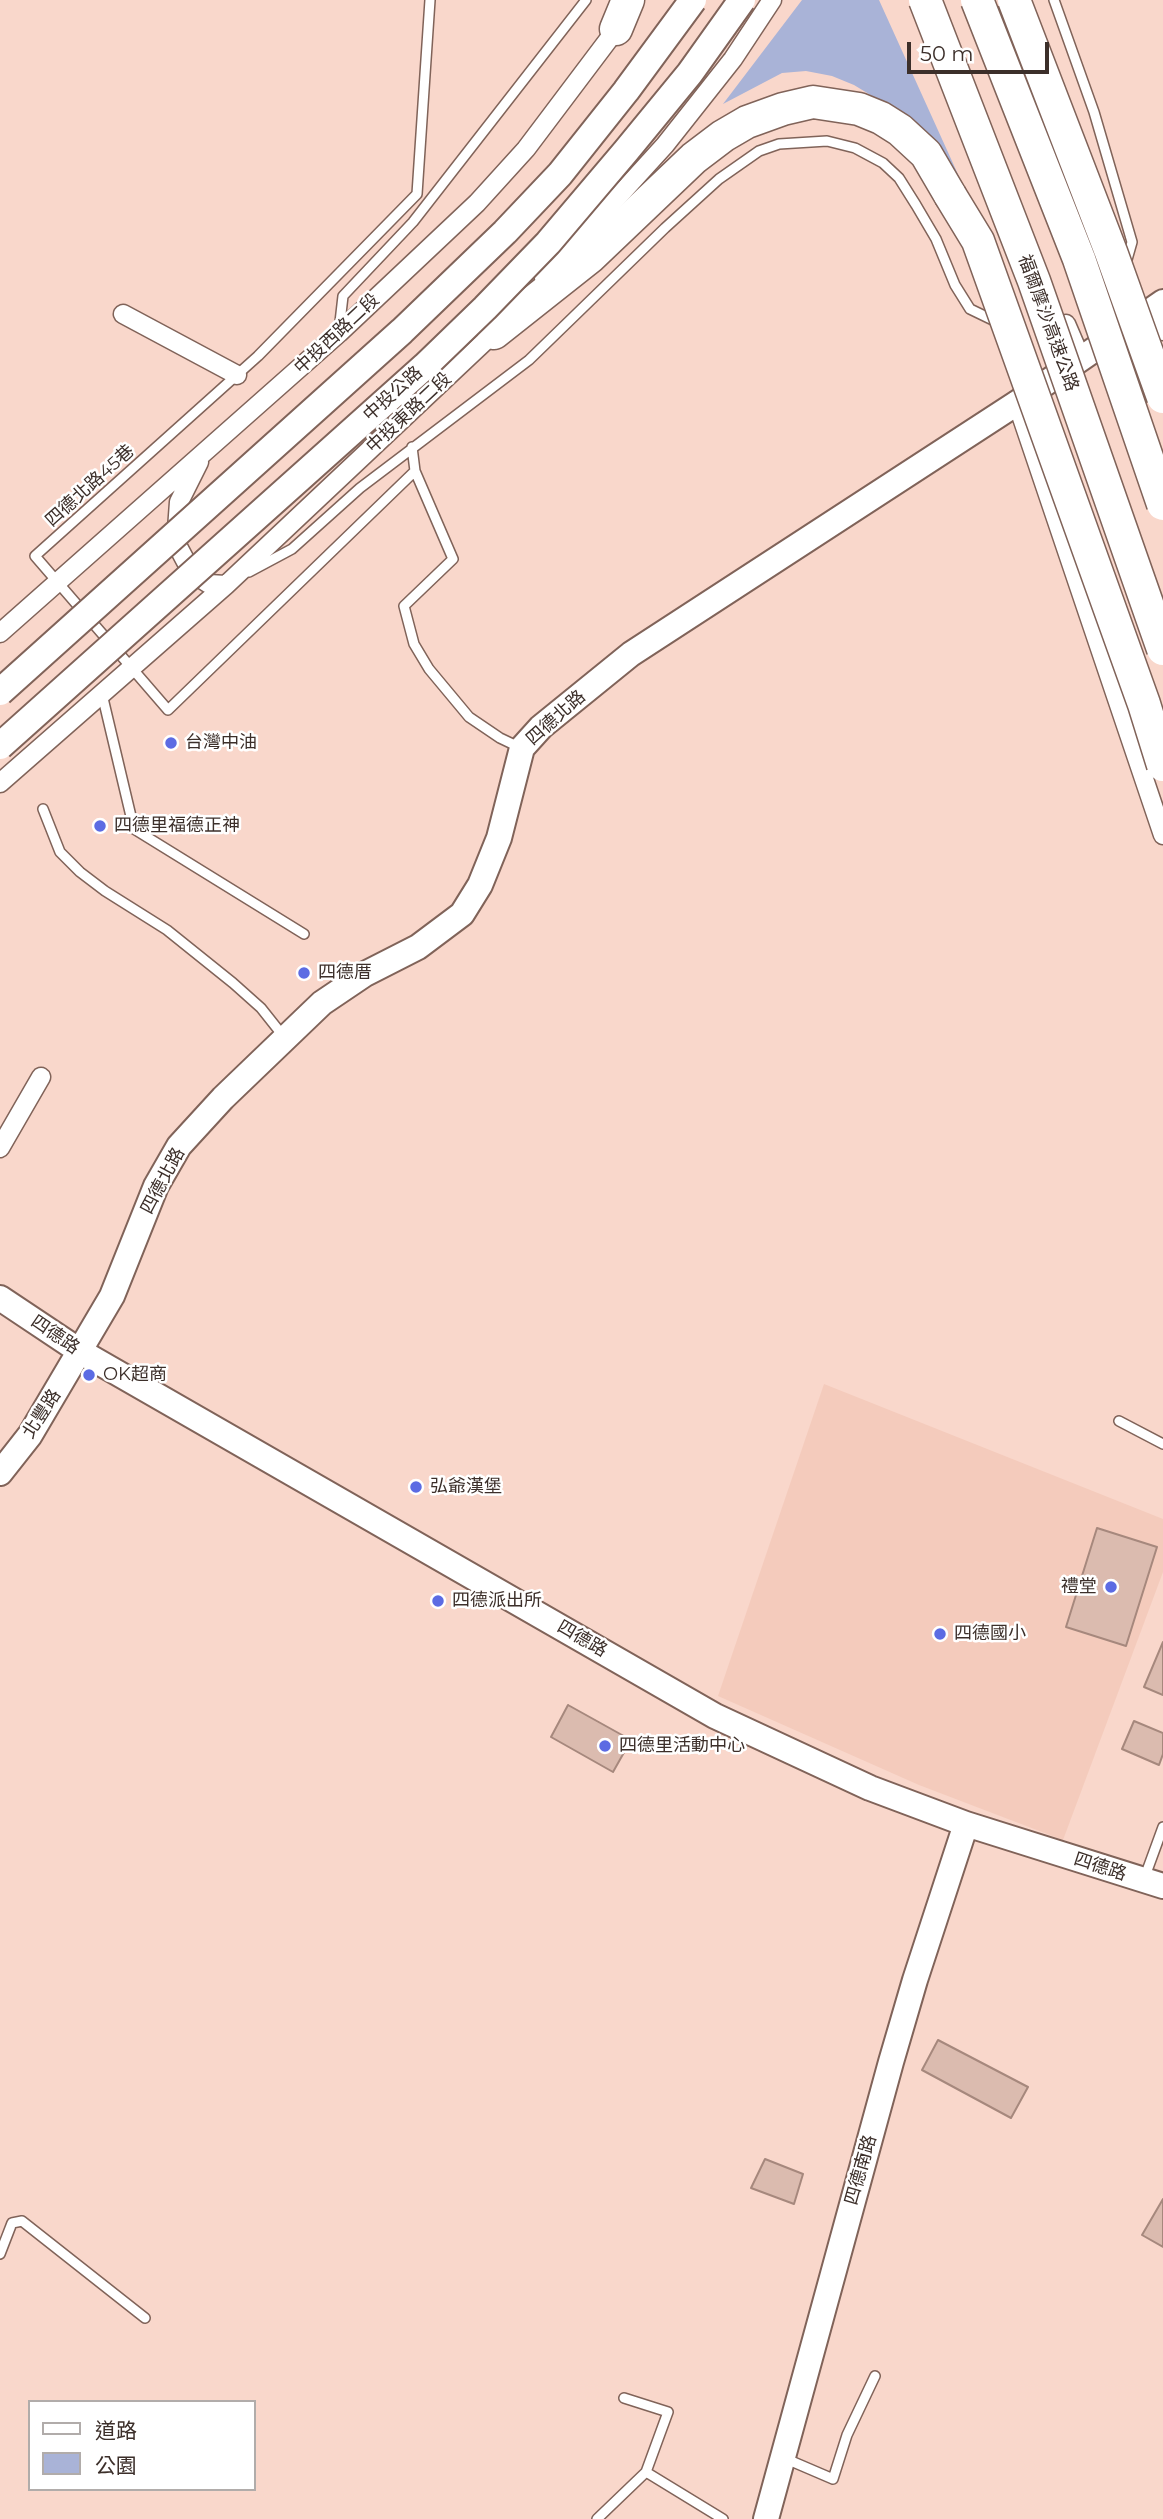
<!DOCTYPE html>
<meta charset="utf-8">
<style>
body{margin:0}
#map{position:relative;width:1163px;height:2519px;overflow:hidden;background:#f9d7cb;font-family:Montserrat,"Noto Sans TC",sans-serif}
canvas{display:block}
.legend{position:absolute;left:28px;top:2400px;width:228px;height:91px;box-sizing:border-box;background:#fff;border:2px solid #b1acaa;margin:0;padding:9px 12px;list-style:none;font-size:21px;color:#3c2f2a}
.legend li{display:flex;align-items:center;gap:14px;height:35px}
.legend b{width:35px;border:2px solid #b1acaa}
.scale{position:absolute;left:907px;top:42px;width:142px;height:32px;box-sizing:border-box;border:4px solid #3c2f2a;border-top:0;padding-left:9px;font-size:21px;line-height:24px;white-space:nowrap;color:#3c2f2a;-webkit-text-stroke:5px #fff;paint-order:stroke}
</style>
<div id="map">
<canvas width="1163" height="2519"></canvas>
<ul class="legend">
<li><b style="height:9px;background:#fff"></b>道路</li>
<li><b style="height:19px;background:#a9b3d7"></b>公園</li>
</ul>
<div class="scale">50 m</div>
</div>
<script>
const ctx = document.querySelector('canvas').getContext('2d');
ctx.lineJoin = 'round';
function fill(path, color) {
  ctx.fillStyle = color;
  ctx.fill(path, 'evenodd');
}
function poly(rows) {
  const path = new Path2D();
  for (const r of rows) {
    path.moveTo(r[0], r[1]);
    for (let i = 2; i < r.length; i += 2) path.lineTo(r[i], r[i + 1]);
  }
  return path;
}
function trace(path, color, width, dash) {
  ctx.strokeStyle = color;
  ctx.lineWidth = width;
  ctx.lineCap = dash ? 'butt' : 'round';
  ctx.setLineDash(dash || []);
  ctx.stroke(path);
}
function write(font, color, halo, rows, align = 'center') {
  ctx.font = font + ' Montserrat,"Noto Sans TC",sans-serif';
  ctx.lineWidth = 5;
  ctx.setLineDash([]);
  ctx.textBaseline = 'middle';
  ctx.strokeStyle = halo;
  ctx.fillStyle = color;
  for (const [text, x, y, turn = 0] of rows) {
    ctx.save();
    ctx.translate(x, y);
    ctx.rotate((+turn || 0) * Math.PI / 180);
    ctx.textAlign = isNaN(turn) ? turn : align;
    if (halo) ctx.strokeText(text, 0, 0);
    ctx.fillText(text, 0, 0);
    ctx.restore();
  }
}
const built = poly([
 [824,1384,1163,1519,1163,1572,1063,1840,919,1785,718,1696]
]);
const green = poly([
 [802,0,879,0,961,181,922,134,882,102,854,85,832,76,806,71,782,73,723,104]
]);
const building = poly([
 [1097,1528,1157,1547,1126,1646,1066,1627,1097,1528],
 [1163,1642,1163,1695,1144,1687,1163,1642],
 [568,1705,631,1740,613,1772,551,1737,568,1705],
 [1134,1721,1163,1733,1163,1754,1159,1765,1122,1749,1134,1721],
 [938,2040,1028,2087,1011,2118,922,2070,938,2040],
 [765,2159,803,2174,794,2204,751,2188,765,2159],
 [1163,2199,1163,2247,1142,2235,1163,2199]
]);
const lane = poly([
 [1054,0,1094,112,1132,242,1126,263],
 [339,331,343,296,413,222,586,0],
 [412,447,415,471,453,559,404,606,414,644,429,669,469,717,500,738,521,748],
 [415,471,168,710,35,556,258,356,417,194,430,0],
 [249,572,292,549,360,488,529,360,665,228,719,179,759,151,779,144,827,141,855,148,883,163,899,178,916,205,936,239,955,285,970,309,999,323],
 [102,694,134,829,304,934],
 [43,809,60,852,80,872,105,891,167,930,233,983,261,1008,284,1037],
 [1119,1421,1163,1444],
 [1144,1879,1163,1827],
 [0,2254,12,2223,22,2221,145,2318],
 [624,2398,668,2412,646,2472,723,2519],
 [784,2458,833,2479,847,2435,875,2376],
 [597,2519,646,2472]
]);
const street = poly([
 [544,278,665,145,733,59,772,0],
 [1155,308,1163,331],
 [123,314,237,375],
 [1066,324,1081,359],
 [1017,403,1163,835],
 [199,462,179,502,176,543,192,573,209,584,226,585],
 [0,633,339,333,477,203,526,149,621,23],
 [0,783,226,585,499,328],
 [0,1148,41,1077]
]);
const secondary = poly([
 [0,1298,81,1352,715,1716,870,1788,966,1824,1163,1886],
 [0,1473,30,1435,112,1296,156,1186,179,1146,223,1098,322,1003,365,974,418,947,462,914,480,885,499,838,522,748,541,727,631,654,1017,403,1163,302],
 [766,2519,891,2062,915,1980,966,1824]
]);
const highway = poly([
 [616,29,628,0],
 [494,333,590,257,694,158,723,136,747,122,783,109,813,102,859,109,881,118,900,130,926,154,950,195]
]);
const primaryBridge = poly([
 [0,692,402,331,505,232,560,174,626,91,693,0],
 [0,746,425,366,485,308,548,243,626,151,690,73,742,0]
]);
const highwayBridge = poly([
 [925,0,1034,281,1163,649],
 [977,0,1079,259,1163,504],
 [1014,0,1111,252,1163,397],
 [950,195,978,241,1144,704,1163,765]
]);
const markers = [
 [171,743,7,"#5c6be3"],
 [100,826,7,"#5c6be3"],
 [304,973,7,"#5c6be3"],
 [89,1375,7,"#5c6be3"],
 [416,1487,7,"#5c6be3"],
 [1111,1587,7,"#5c6be3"],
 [438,1601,7,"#5c6be3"],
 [940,1634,7,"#5c6be3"],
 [605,1746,7,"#5c6be3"]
];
const streetNames = [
 ["福爾摩沙高速公路",1048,323,70],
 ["中投西路二段",337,334,-43],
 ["中投公路",393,394,-42],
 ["中投東路二段",409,413,-43],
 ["四德北路45巷",90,486,-42],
 ["四德北路",556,718,-42],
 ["四德北路",163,1181,-62],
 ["四德路",55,1335,34],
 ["北豐路",42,1414,-57],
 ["四德路",582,1639,30],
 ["四德路",1100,1867,18],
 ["四德南路",861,2170,-74]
];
const poiNames = [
 ["台灣中油",185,743],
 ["四德里福德正神",114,826],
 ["四德厝",318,973],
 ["OK超商",103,1375],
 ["弘爺漢堡",430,1487],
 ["禮堂",1097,1587,"right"],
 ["四德派出所",452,1601],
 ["四德國小",954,1634],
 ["四德里活動中心",619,1746]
];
fill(built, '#f4cbbc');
fill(green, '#a9b3d7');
fill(building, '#dbbbaf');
trace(building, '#a6887d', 2);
trace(lane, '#806359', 12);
trace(street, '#806359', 21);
trace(secondary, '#806359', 28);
trace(highway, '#806359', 35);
trace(lane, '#fff', 9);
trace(street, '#fff', 18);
trace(secondary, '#fff', 24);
trace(highway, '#fff', 32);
trace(primaryBridge, '#806359', 30, []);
trace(highwayBridge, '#806359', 35, []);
trace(primaryBridge, '#fff', 26);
trace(highwayBridge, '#fff', 32);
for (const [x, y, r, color] of markers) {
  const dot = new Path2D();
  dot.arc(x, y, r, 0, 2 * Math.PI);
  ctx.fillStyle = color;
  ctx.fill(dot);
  trace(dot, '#fff', 2.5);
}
write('18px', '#3c2f2a', '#fff', streetNames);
write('18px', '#3c2f2a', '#fff', poiNames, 'left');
</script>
